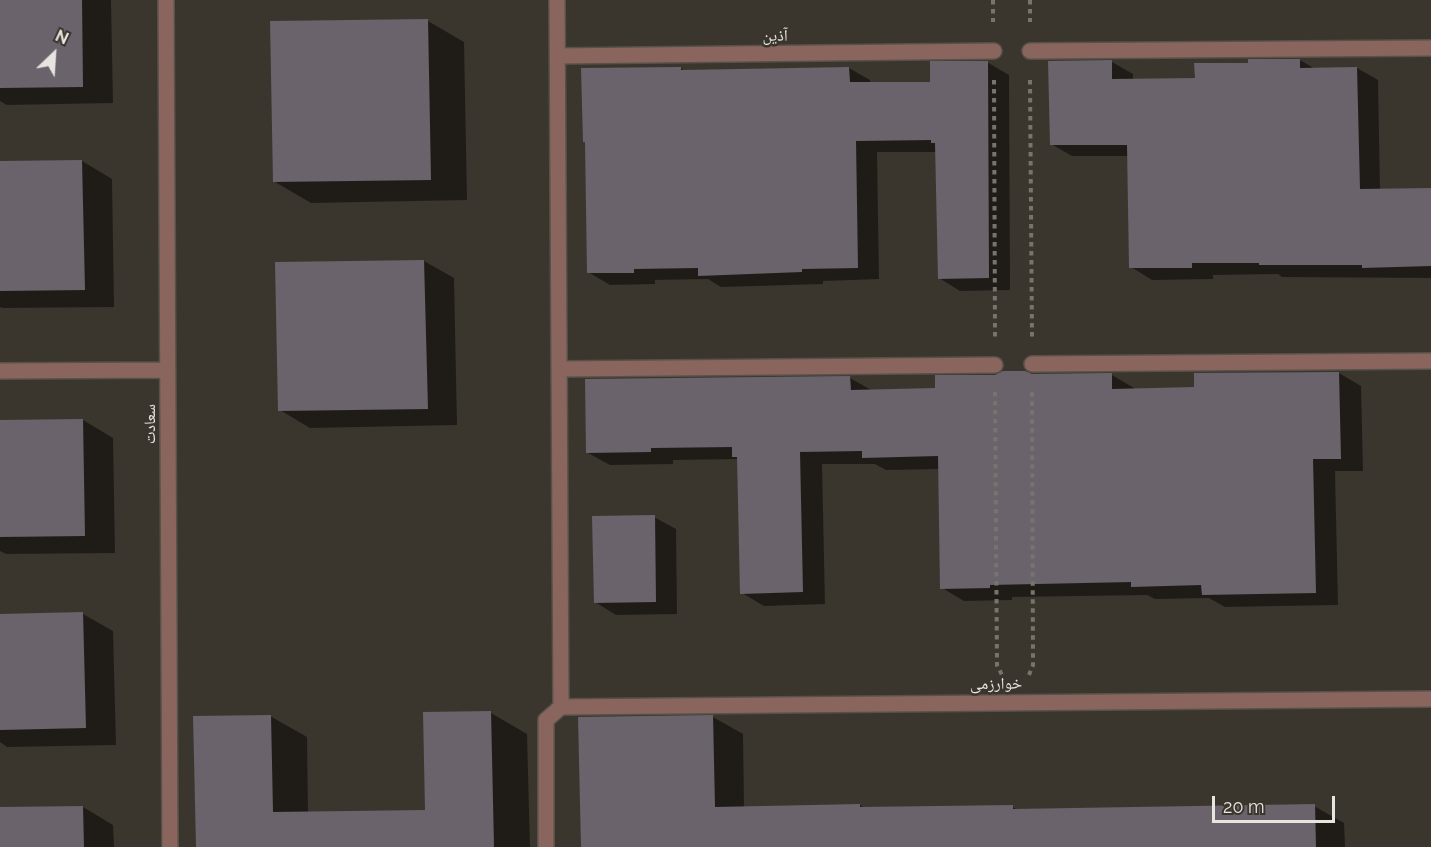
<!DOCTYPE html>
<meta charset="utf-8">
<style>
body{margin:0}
#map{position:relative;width:1431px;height:847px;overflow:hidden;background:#3a362e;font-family:Raleway,sans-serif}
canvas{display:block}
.north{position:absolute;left:24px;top:24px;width:60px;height:60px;-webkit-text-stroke:4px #3a362e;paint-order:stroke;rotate:25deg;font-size:16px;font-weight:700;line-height:24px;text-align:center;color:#e7e5df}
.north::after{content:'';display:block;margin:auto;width:21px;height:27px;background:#e7e5df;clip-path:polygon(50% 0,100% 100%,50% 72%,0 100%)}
.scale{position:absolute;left:1212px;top:796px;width:123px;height:27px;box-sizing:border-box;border:3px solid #e7e5df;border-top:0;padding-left:8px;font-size:18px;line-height:21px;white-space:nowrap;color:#e7e5df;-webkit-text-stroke:4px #3a362e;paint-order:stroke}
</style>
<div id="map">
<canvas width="1431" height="847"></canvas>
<div class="north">N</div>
<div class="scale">20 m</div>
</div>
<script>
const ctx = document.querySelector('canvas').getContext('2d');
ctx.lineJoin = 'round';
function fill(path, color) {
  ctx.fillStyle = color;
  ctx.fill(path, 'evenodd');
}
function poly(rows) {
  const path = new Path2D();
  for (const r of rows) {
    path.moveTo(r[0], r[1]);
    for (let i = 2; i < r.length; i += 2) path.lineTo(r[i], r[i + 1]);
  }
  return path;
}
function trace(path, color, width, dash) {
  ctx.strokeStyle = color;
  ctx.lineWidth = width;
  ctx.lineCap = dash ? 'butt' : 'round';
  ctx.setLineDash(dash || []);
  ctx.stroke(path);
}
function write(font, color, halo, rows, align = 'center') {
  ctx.font = font + ' Raleway,"Noto Naskh Arabic",sans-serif';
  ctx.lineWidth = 5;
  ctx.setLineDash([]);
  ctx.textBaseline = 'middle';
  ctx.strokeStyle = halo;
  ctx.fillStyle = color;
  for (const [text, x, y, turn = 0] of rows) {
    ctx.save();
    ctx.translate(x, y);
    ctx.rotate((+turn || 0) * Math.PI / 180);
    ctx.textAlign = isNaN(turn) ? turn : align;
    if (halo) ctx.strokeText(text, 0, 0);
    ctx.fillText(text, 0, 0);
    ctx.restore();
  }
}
const shadow = poly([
 [0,0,111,0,113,103,7,105,0,101],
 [428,21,464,42,467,200,311,203,275,182],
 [1300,60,1315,69,1357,68,1378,80,1380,190,1431,189,1431,278,1282,277,1278,274,1213,275,1213,279,1152,280,1131,267,1129,156,1072,156,1051,144,1112,62,1133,74,1133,81,1196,80,1250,65],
 [987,62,1009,75,1010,290,960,291,939,278,936,152,877,152,879,279,823,281,823,284,721,287,708,279,655,280,655,284,610,285,588,272,680,68,686,71,849,68,870,80,870,84,932,83],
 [82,161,112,179,114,307,3,308,0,307,0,163],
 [424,261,454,278,457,425,310,428,280,410,277,264],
 [1339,373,1361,386,1363,471,1335,471,1338,605,1225,607,1209,598,1155,599,1147,595,1012,597,1012,600,964,601,942,588,939,469,886,470,875,464,822,464,825,604,764,606,742,593,739,459,673,460,673,464,610,465,588,453,850,378,873,391,937,390,1032,375,1112,375,1134,388,1134,390,1196,389],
 [83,420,113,438,115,553,6,554,0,551,0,422],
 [654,517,676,529,677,614,616,615,595,602],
 [83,614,113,631,116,745,7,747,0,742,0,615],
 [491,713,527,734,530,847,197,847,270,716,307,737,308,813,426,811],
 [713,717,743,734,744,808,860,805,866,809,1012,807,1020,811,1314,806,1344,823,1345,847,582,847],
 [83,807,113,825,114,847,0,847,0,809]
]);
const building = poly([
 [0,0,82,0,83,87,0,88],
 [428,19,431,180,273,182,270,21],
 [1248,59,1300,59,1300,68,1357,67,1360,189,1431,188,1431,266,1362,268,1362,265,1259,265,1259,263,1192,263,1192,268,1129,268,1127,145,1050,145,1048,61,1112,60,1112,79,1195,78,1194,63,1248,63],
 [930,61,988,61,989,278,938,279,935,143,931,143,931,140,856,141,858,268,802,269,802,272,698,276,698,268,634,269,634,273,587,273,585,142,583,142,581,68,681,67,681,70,849,67,850,82,930,82],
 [82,160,85,290,0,291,0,161],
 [424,260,428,409,278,411,275,262],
 [1003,371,1025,371,1032,374,1112,373,1112,389,1194,387,1194,373,1339,372,1341,459,1313,459,1316,593,1202,595,1201,585,1131,587,1131,582,990,585,990,588,940,589,938,456,862,458,862,451,800,452,803,592,740,594,737,457,732,457,732,447,651,448,651,452,586,453,585,379,850,376,851,390,935,388,935,375,995,375],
 [83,419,85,536,0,537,0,420],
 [655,515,656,602,594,603,592,516],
 [83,612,86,728,0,730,0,614],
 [491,711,494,847,196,847,193,716,271,715,273,812,425,810,423,712],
 [713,715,715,807,860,804,860,807,1013,805,1013,809,1315,804,1316,847,581,847,578,717],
 [83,806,84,847,0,847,0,807]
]);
const path = poly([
 [993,0,993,22],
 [1030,0,1030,22],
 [994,80,995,337],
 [1030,80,1032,337],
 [995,392,997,665,1002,675],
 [1029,675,1033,665,1032,392]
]);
const minor = poly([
 [166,0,170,847],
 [1030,51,1431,48],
 [558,56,994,51],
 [1032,364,1431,361],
 [559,369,995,365],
 [0,371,167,370],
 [561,707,1431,699],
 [546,847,546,720,561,707,557,0]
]);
const streetNames = [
 ["آذین",775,36,-1],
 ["سعادت",150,424,-90],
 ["خوارزمی",996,684,-1]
];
fill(shadow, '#0007');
fill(building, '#6a636b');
trace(minor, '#56524a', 18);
trace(path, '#77746c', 4, [4.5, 4.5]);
trace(minor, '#8a655e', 15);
write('16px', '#e7e5df', '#3a362e', streetNames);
</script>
